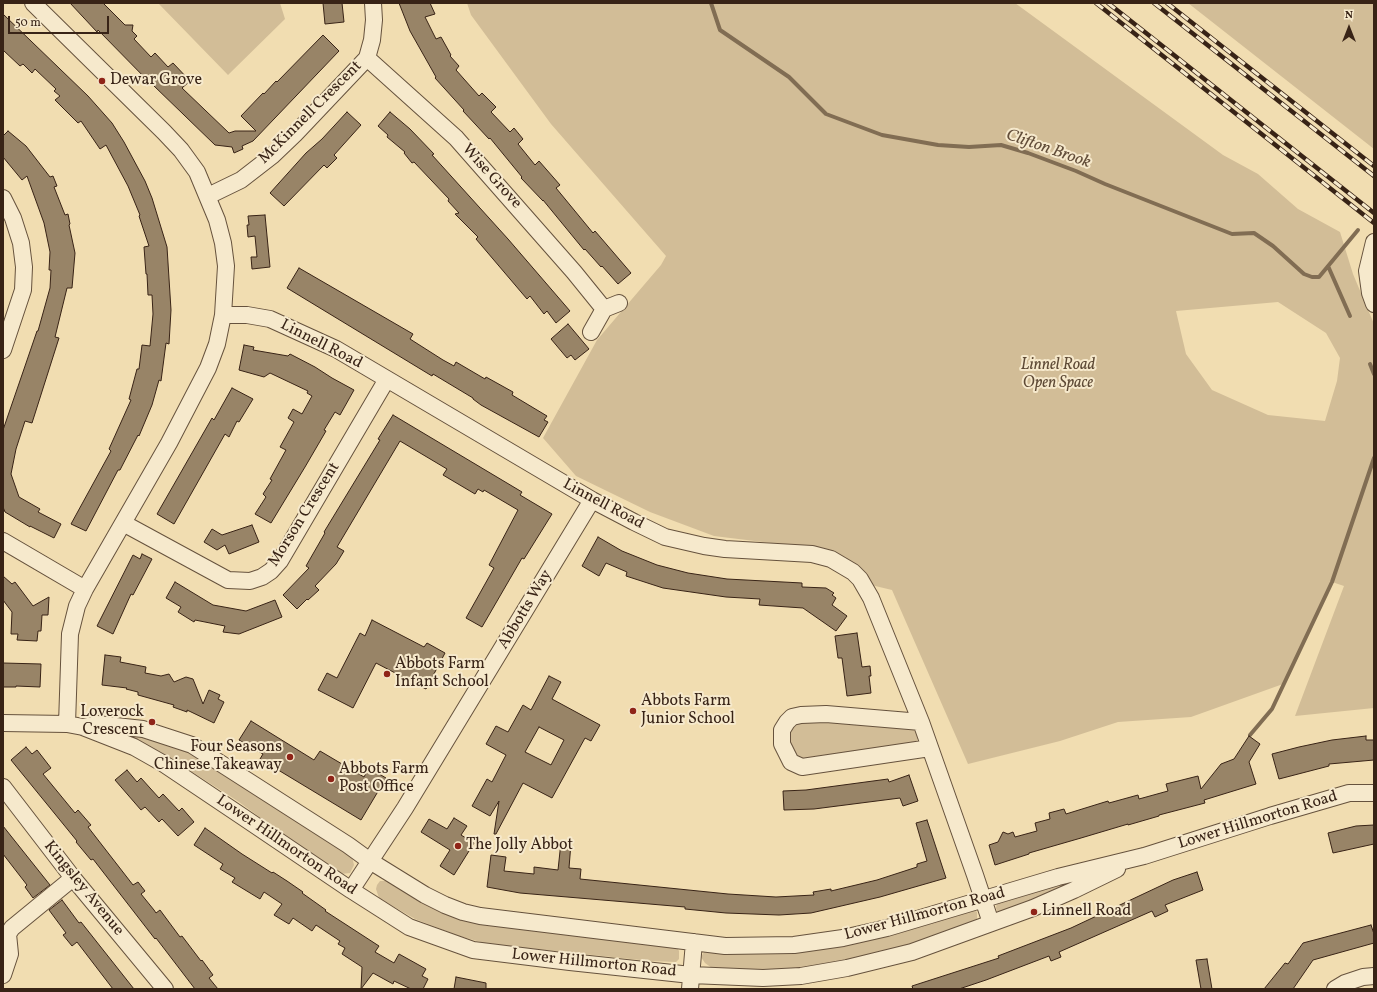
<!DOCTYPE html>
<style>
body{margin:0}
#map{position:relative;width:1377px;height:992px;overflow:hidden;background:#f1ddb1;font-family:Vollkorn,serif}
canvas{display:block}
.frame{position:absolute;inset:0;border:4px solid #382316;pointer-events:none}
.north{position:absolute;left:1329px;top:8px;width:40px;height:40px;-webkit-text-stroke:3px #f6e9cc;paint-order:stroke;rotate:0deg;font-size:11px;font-weight:700;line-height:16px;text-align:center;color:#382316}
.north::after{content:'';display:block;margin:auto;width:14px;height:18px;background:#382316;clip-path:polygon(50% 0,100% 100%,50% 72%,0 100%)}
.scale{position:absolute;left:8px;top:16px;width:101px;height:18px;box-sizing:border-box;border:2px solid #382316;border-top:0;padding-left:5px;font-size:12px;line-height:14px;white-space:nowrap;color:#382316;-webkit-text-stroke:3px #f6e9cc;paint-order:stroke}
</style>
<div id="map">
<canvas width="1377" height="992"></canvas>
<div class="frame"></div>
<div class="north">N</div>
<div class="scale">50 m</div>
</div>
<script>
const ctx = document.querySelector('canvas').getContext('2d');
ctx.lineJoin = 'round';
function fill(path, color) {
  ctx.fillStyle = color;
  ctx.fill(path, 'evenodd');
}
function poly(rows) {
  const path = new Path2D();
  for (const r of rows) {
    path.moveTo(r[0], r[1]);
    for (let i = 2; i < r.length; i += 2) path.lineTo(r[i], r[i + 1]);
  }
  return path;
}
function trace(path, color, width, dash) {
  ctx.strokeStyle = color;
  ctx.lineWidth = width;
  ctx.lineCap = dash ? 'butt' : 'round';
  ctx.setLineDash(dash || []);
  ctx.stroke(path);
}
function write(font, color, halo, rows, align = 'center') {
  ctx.font = font + ' Vollkorn,serif';
  ctx.lineWidth = 4;
  ctx.setLineDash([]);
  ctx.textBaseline = 'middle';
  ctx.strokeStyle = halo;
  ctx.fillStyle = color;
  for (const [text, x, y, turn = 0] of rows) {
    ctx.save();
    ctx.translate(x, y);
    ctx.rotate((+turn || 0) * Math.PI / 180);
    ctx.textAlign = isNaN(turn) ? turn : align;
    if (halo) ctx.strokeText(text, 0, 0);
    ctx.fillText(text, 0, 0);
    ctx.restore();
  }
}
const green = poly([
 [158,3,280,3,285,19,228,75],
 [467,3,1015,3,1223,155,1258,174,1298,209,1340,232,1353,274,1374,324,1374,708,1295,716,1344,586,1332,582,1283,684,1191,717,1118,722,1060,741,968,764,892,590,871,585,828,550,714,536,650,512,576,476,543,438,597,340,661,265,666,256,551,124,471,15],
 [1278,302,1326,333,1340,358,1337,381,1325,421,1268,415,1212,390,1186,354,1176,311],
 [1188,3,1374,3,1374,149],
 [842,720,911,725,917,731,918,739,914,743,803,762,791,754,788,727,796,722],
 [103,729,160,741,199,757,352,857,354,865,350,873,341,874,304,850,239,802,183,766,140,742],
 [1092,873,1002,913,997,911,996,908,997,902],
 [380,881,387,881,422,901,676,945,679,951,679,959,676,962,650,961,488,944,459,936,415,919,379,898,376,889,377,885],
 [971,908,977,912,977,919,969,925,874,956,816,968,744,970,712,968,705,963,701,957,704,952,713,951,768,952,815,951,882,936]
]);
const stream = poly([
 [711,3,720,30,789,77,826,114,882,135,938,145,969,147,1001,145,1028,153,1076,171,1105,184,1232,234,1254,233,1273,246,1304,274,1312,277,1319,277,1358,230],
 [1328,266,1350,316],
 [1370,364,1374,374],
 [1250,735,1272,709,1332,582,1374,458]
]);
const building = poly([
 [70,3,103,3,125,25,133,25,132,31,137,36,134,39,151,57,155,53,168,67,173,63,190,81,182,88,229,133,235,131,256,131,241,116,263,93,264,94,276,81,277,82,323,35,339,51,253,141,242,146,243,149,234,153,232,147,215,145,153,85,153,86,98,30,97,32,70,3],
 [323,3,342,3,344,22,325,24,323,3],
 [399,3,430,3,435,14,425,17,436,39,441,37,451,55,450,56,459,66,456,70,479,96,482,93,496,107,491,112,510,132,514,128,523,139,518,144,535,165,539,161,560,185,556,188,593,233,595,231,631,273,618,284,602,266,601,267,585,249,584,250,543,200,543,201,521,178,522,177,490,138,489,139,463,111,464,110,435,78,436,77,410,31,399,3],
 [3,14,88,96,112,123,124,142,145,181,152,198,167,247,171,310,169,344,166,343,161,381,159,380,152,405,139,436,138,435,120,470,118,470,86,531,71,524,111,451,109,449,131,400,129,399,137,369,139,369,142,345,150,346,153,314,152,295,148,295,147,274,146,274,144,247,149,246,139,216,140,215,128,186,106,145,100,149,81,121,78,123,55,100,60,96,54,91,56,89,35,69,32,73,23,64,20,66,3,50,3,14],
 [347,112,361,125,334,155,337,158,327,168,324,165,284,206,270,193,306,153,322,139,347,112],
 [390,112,410,129,434,154,432,155,508,239,570,311,556,323,547,311,544,314,530,296,527,299,476,239,478,237,455,214,459,213,448,201,449,199,414,162,412,163,404,153,405,152,387,137,388,135,378,126,390,112],
 [8,131,26,146,50,177,53,176,57,186,54,187,65,215,68,214,70,224,69,225,75,253,72,288,67,288,55,337,59,338,32,423,25,421,16,449,11,474,19,497,40,509,38,512,61,524,54,538,30,526,30,527,5,512,3,507,3,430,24,369,37,331,38,331,50,288,51,270,49,270,50,252,44,223,27,176,22,180,3,157,3,136,8,131],
 [265,215,270,267,252,269,251,257,257,257,255,236,248,237,247,225,249,225,248,216,265,215],
 [299,268,413,334,410,339,443,360,454,366,456,362,485,379,486,377,513,392,512,395,547,416,544,420,548,422,539,437,481,405,473,399,473,398,433,374,432,376,287,288,299,268],
 [568,324,589,349,575,360,571,355,567,358,551,339,568,324],
 [244,345,254,347,253,350,288,356,290,354,315,367,332,378,354,390,340,415,335,412,324,430,326,431,305,467,271,523,255,514,266,497,263,494,272,480,270,479,286,450,280,447,294,422,288,418,293,409,302,414,312,396,307,393,308,391,270,373,264,377,239,370,244,345],
 [232,388,253,399,239,422,237,421,229,437,225,434,174,524,157,514,212,418,214,420,232,388],
 [393,415,522,492,520,495,552,514,524,559,522,558,482,627,466,618,494,568,489,565,518,510,484,490,483,492,478,489,475,494,443,475,447,469,400,441,337,547,344,551,336,564,315,586,319,590,308,600,307,599,297,609,283,595,309,568,306,566,325,533,324,532,380,440,378,439,393,415],
 [252,525,259,542,229,554,225,545,217,550,204,542,212,529,222,535,252,525],
 [598,537,622,551,657,565,688,573,727,579,802,583,802,587,826,588,834,593,832,595,836,598,832,605,847,616,836,631,803,608,759,605,760,599,726,597,663,588,626,576,627,572,606,563,599,576,582,566,598,537],
 [142,554,152,559,133,595,131,594,113,634,97,626,133,555,140,559,142,554],
 [3,576,12,584,15,582,33,606,49,597,48,615,42,615,41,631,38,631,37,641,17,640,18,634,11,634,12,612,3,600,3,576],
 [175,582,213,605,246,611,275,600,282,617,239,634,223,632,225,626,195,620,194,622,178,612,181,607,166,598,175,582],
 [372,620,424,647,427,643,445,653,426,689,376,663,353,708,318,690,327,673,337,678,360,633,365,636,372,620],
 [857,633,862,667,870,666,871,676,869,676,871,693,847,696,842,658,838,658,835,636,857,633],
 [105,655,121,657,120,662,146,667,145,673,161,676,169,674,174,682,186,677,193,679,203,704,209,690,220,695,218,699,224,702,214,723,187,710,187,712,173,707,174,705,138,695,138,692,126,689,127,688,102,685,105,655],
 [3,663,41,664,40,687,16,686,16,687,3,687,3,663],
 [549,676,561,682,552,699,600,725,591,741,585,738,552,798,523,783,496,834,494,834,499,801,490,816,472,806,487,779,492,782,506,755,486,744,496,726,508,732,523,705,531,710,549,676],
 [539,727,564,740,551,765,525,752,539,727],
 [251,721,314,760,320,751,364,777,369,768,386,778,361,820,260,759,263,754,239,740,251,721],
 [1249,736,1260,744,1249,762,1256,784,1204,800,1205,803,1159,815,1159,816,1128,825,1128,824,1081,838,1029,853,1029,854,995,865,989,845,998,842,1003,832,1008,834,1013,832,1015,837,1037,831,1035,823,1050,819,1049,813,1064,809,1066,814,1108,801,1109,803,1138,795,1139,799,1168,791,1166,784,1198,776,1201,789,1221,764,1234,759,1249,736],
 [1366,736,1366,740,1374,740,1374,760,1329,764,1329,766,1279,779,1272,754,1299,747,1332,740,1366,736],
 [26,747,32,754,37,750,51,768,43,774,75,813,78,810,91,825,88,827,133,885,138,882,145,891,141,894,154,910,156,913,160,910,180,937,182,936,201,961,202,960,213,975,209,978,218,989,195,989,156,938,155,939,93,859,91,860,76,842,77,841,11,760,26,747],
 [127,770,137,782,141,778,159,798,163,794,179,811,182,808,194,822,178,836,162,819,159,822,145,807,141,810,115,780,127,770],
 [909,775,918,801,903,806,900,798,814,809,784,810,783,791,806,790,888,779,889,782,909,775],
 [454,818,467,826,461,835,474,843,454,875,440,866,450,850,421,832,429,819,447,829,454,818],
 [927,820,946,878,880,897,811,913,779,915,726,913,685,909,685,907,520,893,487,887,491,855,506,857,504,871,534,874,534,867,558,870,561,842,571,843,569,868,581,869,580,879,728,894,776,897,814,895,813,892,831,889,831,891,877,880,917,867,917,864,927,861,916,823,927,820],
 [1374,825,1374,844,1333,853,1328,833,1356,826,1374,825],
 [3,826,50,885,33,898,25,887,27,885,3,854,3,826],
 [205,828,242,854,272,873,273,872,287,881,303,892,302,893,326,910,325,911,379,946,375,952,394,963,399,954,426,969,422,976,428,979,423,989,411,989,394,981,393,984,373,973,361,989,362,967,342,954,345,948,338,944,340,941,316,925,312,931,293,918,289,924,274,915,282,904,264,892,260,899,232,882,235,878,220,869,223,864,194,845,205,828],
 [1197,872,1203,890,1165,905,1168,911,1155,917,1152,911,1059,952,1061,957,1051,961,1049,956,986,980,959,989,913,989,912,986,999,958,998,956,1071,928,1173,880,1197,872],
 [62,900,79,923,81,922,134,989,113,989,77,942,72,946,63,935,66,933,49,910,62,900],
 [1371,925,1374,934,1374,943,1313,960,1293,989,1264,989,1285,963,1288,964,1303,943,1371,925],
 [1207,959,1212,989,1201,989,1196,960,1207,959],
 [456,977,486,983,486,989,454,989,456,977]
]);
const street = poly([
 [33,3,164,132,181,150,197,172,217,220,223,243,226,266,223,315,217,344,208,368,169,443,85,589,77,606,70,634,67,724],
 [367,58,456,138,574,272,604,309],
 [208,196,241,180,272,156,295,134,367,58,372,40,374,20,373,3],
 [3,198,13,218,21,243,24,267,23,290,3,350],
 [1374,242,1367,271,1370,293,1374,304],
 [223,315,247,315,270,319,336,349,592,500,634,522,665,537,704,546,725,549,812,554,831,559,853,572,860,579,871,598,921,722,975,875,991,923],
 [591,332,604,309,619,303],
 [123,523,228,580,250,581,262,577,271,571,280,561,387,379],
 [3,541,85,589],
 [921,722,826,714,801,715,792,717,787,722,782,730,782,744,791,762,802,767,930,748],
 [3,723,67,724,83,727,134,747,164,764,243,817,351,890,409,927,473,950,570,962,691,975,763,978,801,976,847,968,912,952,1033,908,1074,890,1117,869],
 [83,727,97,724,143,729,192,745,348,845,370,861,425,895,445,905,463,912,480,916,725,946,794,945,843,938,887,928,1058,877,1144,856,1270,816,1349,793,1374,793],
 [3,787,73,878,165,989],
 [351,890,405,808,592,500],
 [3,975,10,954,8,934,12,928,73,878],
 [690,989,694,942],
 [1335,989,1345,983,1363,977,1374,976]
]);
const rail = poly([
 [1096,3,1374,223],
 [1108,3,1374,213],
 [1154,3,1374,176],
 [1167,3,1374,166]
]);
const markers = [
 [102,81,4,"#8f2418"],
 [387,674,4,"#8f2418"],
 [633,711,4,"#8f2418"],
 [152,722,4,"#8f2418"],
 [290,757,4,"#8f2418"],
 [331,779,4,"#8f2418"],
 [458,846,4,"#8f2418"],
 [1034,912,4,"#8f2418"]
];
const poiNames = [
 ["Dewar Grove",110,81],
 ["Abbots Farm",395,665],
 ["Infant School",395,683],
 ["Abbots Farm",641,702],
 ["Junior School",641,720],
 ["Loverock",144,713,"right"],
 ["Crescent",144,731,"right"],
 ["Four Seasons",282,748,"right"],
 ["Chinese Takeaway",282,766,"right"],
 ["Abbots Farm",339,770],
 ["Post Office",339,788],
 ["The Jolly Abbot",466,846],
 ["Linnell Road",1042,912]
];
const streetNames = [
 ["McKinnell Crescent",311,113,-45],
 ["Wise Grove",491,177,48],
 ["Linnell Road",321,345,27],
 ["Linnell Road",603,505,28],
 ["Morson Crescent",305,515,-58],
 ["Abbotts Way",526,610,-59],
 ["Lower Hillmorton Road",1258,821,-17],
 ["Lower Hillmorton Road",286,846,34],
 ["Kingsley Avenue",83,889,51],
 ["Lower Hillmorton Road",925,915,-15],
 ["Lower Hillmorton Road",594,964,6]
];
const parkNames = [
 ["Linnel Road",1058,366],
 ["Open Space",1058,384]
];
const waterNames = [
 ["Clifton Brook",1048,150,19]
];
fill(green, '#d2bd97');
trace(stream, '#816d53', 4);
fill(building, '#988467');
trace(building, '#382316', 1);
trace(street, '#66523d', 18);
trace(street, '#f6e9cc', 16);
trace(rail, '#382316', 4.5);
trace(rail, '#f6e9cc', 3, [9]);
for (const [x, y, r, color] of markers) {
  const dot = new Path2D();
  dot.arc(x, y, r, 0, 2 * Math.PI);
  ctx.fillStyle = color;
  ctx.fill(dot);
  trace(dot, '#f6e9cc', 1.5);
}
write('16px', '#382316', '#f6e9cc', poiNames, 'left');
write('16px', '#382316', '#f6e9cc', streetNames);
write('italic 16px', '#5e4a36', '#f6e9cc', parkNames);
write('italic 17px', '#634e3a', '#f6e9cc', waterNames);
</script>
